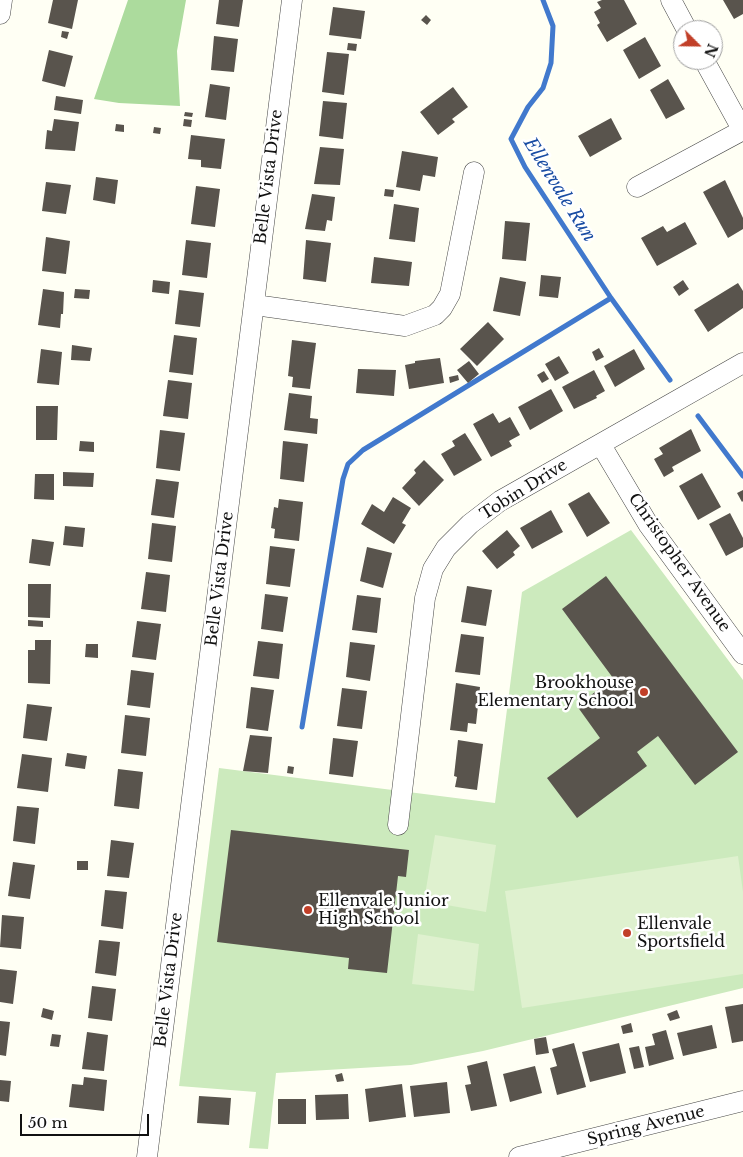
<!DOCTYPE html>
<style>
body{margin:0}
#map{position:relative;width:743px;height:1157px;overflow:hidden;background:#fffff4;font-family:"Libre Baskerville",serif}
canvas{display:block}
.north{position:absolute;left:673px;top:20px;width:50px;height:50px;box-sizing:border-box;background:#fff;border:1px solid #a0a0a0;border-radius:50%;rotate:113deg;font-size:14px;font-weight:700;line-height:20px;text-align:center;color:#111}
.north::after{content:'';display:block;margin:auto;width:18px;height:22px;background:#c13f28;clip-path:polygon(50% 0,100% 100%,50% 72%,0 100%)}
.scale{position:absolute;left:20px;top:1114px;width:129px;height:22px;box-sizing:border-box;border:2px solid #111;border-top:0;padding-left:6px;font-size:15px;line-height:18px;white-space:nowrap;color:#111;-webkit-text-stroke:4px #fff;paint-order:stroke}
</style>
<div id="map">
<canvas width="743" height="1157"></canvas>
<div class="north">N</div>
<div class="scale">50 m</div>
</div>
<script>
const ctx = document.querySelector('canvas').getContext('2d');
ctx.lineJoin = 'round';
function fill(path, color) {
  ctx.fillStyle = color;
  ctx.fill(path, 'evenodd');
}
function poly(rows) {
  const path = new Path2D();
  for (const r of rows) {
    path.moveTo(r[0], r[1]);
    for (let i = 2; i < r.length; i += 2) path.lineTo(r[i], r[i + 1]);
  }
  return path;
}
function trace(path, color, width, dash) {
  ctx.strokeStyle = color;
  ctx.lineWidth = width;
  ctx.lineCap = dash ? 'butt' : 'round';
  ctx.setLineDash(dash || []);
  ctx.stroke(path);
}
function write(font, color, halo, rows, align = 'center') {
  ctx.font = font + ' "Libre Baskerville",serif';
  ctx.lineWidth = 5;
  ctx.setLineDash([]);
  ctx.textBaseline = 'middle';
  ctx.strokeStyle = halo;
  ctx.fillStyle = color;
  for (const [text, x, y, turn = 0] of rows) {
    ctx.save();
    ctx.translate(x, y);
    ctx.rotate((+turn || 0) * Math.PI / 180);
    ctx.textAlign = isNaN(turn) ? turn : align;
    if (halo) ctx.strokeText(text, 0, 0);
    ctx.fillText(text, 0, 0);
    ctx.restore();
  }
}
const green = poly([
 [631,530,743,680,743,988,483,1051,411,1065,276,1073,268,1149,249,1148,256,1092,179,1086,219,768,495,803,522,592]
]);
const forest = poly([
 [128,0,186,0,177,51,180,106,119,103,94,99]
]);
const pitch = poly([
 [435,835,496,845,486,912,424,901],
 [738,856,743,892,743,974,522,1008,505,891],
 [418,934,479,944,474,991,412,984]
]);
const stream = poly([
 [543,0,553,26,551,63,543,88,528,107,511,139,525,167,611,298,670,380],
 [698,416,743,476],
 [302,727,343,479,348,464,363,450,611,298]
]);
const building = poly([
 [53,0,78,0,72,29,48,23],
 [219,0,243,0,239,27,216,24],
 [602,0,624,0,637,24,607,42,597,25,600,23,594,12,601,8,597,2],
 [723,0,743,0,743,14,734,19],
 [333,7,365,11,361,39,329,35],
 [426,15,431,20,427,25,421,20],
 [62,31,69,32,67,39,61,37],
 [214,36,238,39,234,72,211,70],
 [645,37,661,66,639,79,623,50],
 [348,43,357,44,356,51,347,50],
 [49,50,73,56,65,87,42,81],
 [327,52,349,54,344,95,322,92],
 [668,79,685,109,666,119,650,90],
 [210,84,230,87,226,120,205,117],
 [453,87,468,107,452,119,455,122,438,135,420,112],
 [56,96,83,100,81,114,54,110],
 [323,101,347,103,343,139,319,136],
 [185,112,193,113,192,117,184,116],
 [611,118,622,139,590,157,578,136],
 [54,119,79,122,75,151,45,149,47,130,52,131],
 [184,119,192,120,191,127,183,126],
 [116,124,124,125,124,132,115,131],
 [154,127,161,128,160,134,153,133],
 [191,135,225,139,221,169,201,167,201,160,188,159],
 [320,147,344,149,340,185,314,184],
 [402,151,438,157,435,177,423,175,420,191,396,187],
 [96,177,118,180,115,204,93,200],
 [725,180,743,218,743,229,728,238,703,192],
 [46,182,71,185,66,214,42,211],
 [196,186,220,189,215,227,191,224],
 [385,189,394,190,393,197,384,196],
 [312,194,335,197,332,221,327,220,325,231,305,229],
 [394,204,419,208,415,242,389,239],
 [505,221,530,223,526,261,502,259],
 [685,222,697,244,657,266,641,238,663,226,667,232],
 [46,237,70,241,66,274,42,271],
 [186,240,211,243,207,278,182,275],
 [306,240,331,243,326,282,303,279],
 [374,257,412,262,409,286,371,283],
 [541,275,561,277,558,298,539,296],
 [500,277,526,282,520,316,493,311],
 [153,280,170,282,169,294,152,292],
 [683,280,689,289,679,296,673,287],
 [738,283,743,291,743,308,708,332,694,310],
 [43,289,64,292,63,314,61,314,60,328,38,325],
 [75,289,90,290,89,299,74,298],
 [179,290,204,293,200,327,175,324],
 [488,322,504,339,477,366,460,349],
 [174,335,197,338,193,375,169,372],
 [292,340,316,343,310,389,292,387,293,377,288,376],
 [72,345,92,348,90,361,71,360],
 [599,348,604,357,596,361,592,352],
 [41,349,62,352,59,385,37,383],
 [634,349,645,369,615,387,604,366],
 [559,356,569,373,555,381,545,364],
 [440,358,444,383,409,389,405,365,415,363,415,361],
 [469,361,479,374,468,383,457,370],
 [358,369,396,370,394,396,356,393],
 [594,370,605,391,596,396,597,398,574,409,562,387],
 [544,371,549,379,542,383,537,375],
 [458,375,459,380,450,383,449,377],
 [168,380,192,383,188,419,163,416],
 [551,389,563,411,530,430,518,407],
 [289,393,312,396,310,418,318,419,317,434,284,430],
 [36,406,58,406,57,440,36,440],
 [493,413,499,423,510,417,520,435,509,441,512,446,491,457,473,424],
 [691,429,701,451,672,467,674,471,664,477,654,459,663,454,659,448],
 [160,430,185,433,180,471,156,468],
 [465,433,482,460,454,476,441,454,455,446,452,441],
 [80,441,94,442,94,452,79,451],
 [283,441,308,444,304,482,280,479],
 [424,460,444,480,419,506,402,488,416,473,414,470],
 [63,472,94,473,93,487,63,486],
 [702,473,721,507,698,520,679,486],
 [35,474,54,474,54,500,34,499],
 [156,479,179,482,174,518,151,515],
 [743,490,743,501,742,502,737,493],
 [589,492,610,523,587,537,568,504],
 [393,497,411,508,402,523,406,525,394,544,361,524,372,504,384,512],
 [279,499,303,502,299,541,274,538,275,529,271,528,274,507,278,508],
 [551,510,563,532,532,549,520,528],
 [730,513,743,538,743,547,726,556,709,524],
 [152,523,176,526,172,562,148,559],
 [65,526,85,528,83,547,63,545],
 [507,530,520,546,513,552,515,555,497,569,482,551],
 [32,539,54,542,50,566,29,563],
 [270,546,295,549,290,587,266,584],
 [367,547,392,553,383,588,360,581],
 [146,572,170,575,166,612,141,609],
 [606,576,738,752,695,785,658,736,637,752,647,766,577,818,547,778,600,738,577,706,613,678,562,609],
 [28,584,51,584,50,618,28,617],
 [467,586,492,590,486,626,461,622],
 [265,594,288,597,283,632,261,629],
 [357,595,381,598,377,633,352,630],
 [28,620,43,621,43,627,28,626],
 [137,621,161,624,156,660,132,657],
 [461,634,484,637,480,675,455,672],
 [35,640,51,640,50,684,28,683,28,650,35,650],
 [258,641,283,644,279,679,253,676],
 [350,642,375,645,370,681,346,677],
 [86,644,98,644,98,658,85,657],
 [131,670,154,673,150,708,127,705],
 [456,683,480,687,476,724,468,723,467,732,450,730],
 [251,687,274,690,268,731,246,728],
 [342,688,367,691,362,729,337,726],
 [27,704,52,707,47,741,23,738],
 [125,715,150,718,146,756,121,753],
 [250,735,272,737,268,773,243,771],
 [333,738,358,741,353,777,329,774],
 [458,740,483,744,477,790,455,787,457,777,454,776],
 [67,753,87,756,85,769,65,766],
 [22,754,52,758,48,792,17,788],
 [288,766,294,767,293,774,287,773],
 [118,769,143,772,139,809,114,806],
 [17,806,39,808,35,844,13,841],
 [231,830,409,850,406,877,398,876,387,973,348,969,349,958,217,942],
 [111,840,134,843,129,878,107,876],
 [77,861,88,861,88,870,77,870],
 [13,862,35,865,30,899,8,896],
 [105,890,127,892,123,929,101,926],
 [2,915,24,917,21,949,0,947],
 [99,940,120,942,116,976,95,973],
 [0,969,17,971,13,1004,0,1002],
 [92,986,116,989,112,1021,88,1018],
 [743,1004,743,1041,732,1043,725,1007],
 [43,1008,54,1011,52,1020,41,1017],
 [677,1010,680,1018,670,1021,667,1014],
 [0,1021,10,1022,6,1056,0,1055],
 [631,1023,633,1032,623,1034,621,1026],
 [712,1025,717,1048,683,1056,677,1033],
 [666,1030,674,1059,649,1066,645,1047,655,1045,652,1034],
 [87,1032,108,1035,104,1071,82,1069],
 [52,1034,61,1035,59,1047,50,1046],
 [546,1037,549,1053,536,1055,534,1039],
 [574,1043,586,1087,557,1095,550,1068,557,1066,552,1049],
 [619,1043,626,1073,590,1082,582,1052],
 [639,1046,644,1067,634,1069,629,1048],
 [487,1061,497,1106,471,1111,465,1085,471,1084,467,1066],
 [535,1066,542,1093,510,1102,503,1074],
 [342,1073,344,1081,337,1082,335,1075],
 [84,1077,107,1080,104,1111,69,1107,72,1084,83,1085],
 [0,1080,11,1081,9,1102,0,1101],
 [447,1082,450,1113,414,1117,410,1086],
 [402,1084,406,1117,369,1122,365,1089],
 [348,1094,349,1119,316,1120,315,1095],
 [199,1096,231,1098,229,1125,197,1123],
 [278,1099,306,1099,306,1124,278,1124]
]);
const minor = poly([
 [671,0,687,30],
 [0,14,2,0],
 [704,60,743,131],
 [637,187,743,130],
 [255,305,405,326,435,315,442,308,450,294,474,172],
 [601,445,648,524,743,654],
 [398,825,425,598,433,569,446,548,470,524,500,501,743,363],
 [147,1157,292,0],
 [519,1157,743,1101]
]);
const markers = [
 [644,692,5,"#c13f28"],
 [308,910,5,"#c13f28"],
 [627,933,5,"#c13f28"]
];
const streetNames = [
 ["Belle Vista Drive",269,177,-83],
 ["Tobin Drive",524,490,-32],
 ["Christopher Avenue",679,563,55],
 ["Belle Vista Drive",220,579,-83],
 ["Belle Vista Drive",169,980,-83],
 ["Spring Avenue",646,1126,-14]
];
const poiNames = [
 ["Brookhouse",634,683,"right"],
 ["Elementary School",634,701,"right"],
 ["Ellenvale Junior",318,901],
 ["High School",318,919],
 ["Ellenvale",637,924],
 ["Sportsfield",637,942]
];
const waterNames = [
 ["Ellenvale Run",559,190,58]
];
fill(green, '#cceabd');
fill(forest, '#acdb9d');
fill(pitch, '#dff1cf');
trace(stream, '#4179cd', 5);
fill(building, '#59544d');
trace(minor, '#444', 21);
trace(minor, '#fff', 20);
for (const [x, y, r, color] of markers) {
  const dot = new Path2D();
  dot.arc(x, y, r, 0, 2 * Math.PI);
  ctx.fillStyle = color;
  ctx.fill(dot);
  trace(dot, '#fff', 2);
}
write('16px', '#111', '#fff', streetNames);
write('16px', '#111', '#fff', poiNames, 'left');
write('italic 18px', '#194ca3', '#fff', waterNames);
</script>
